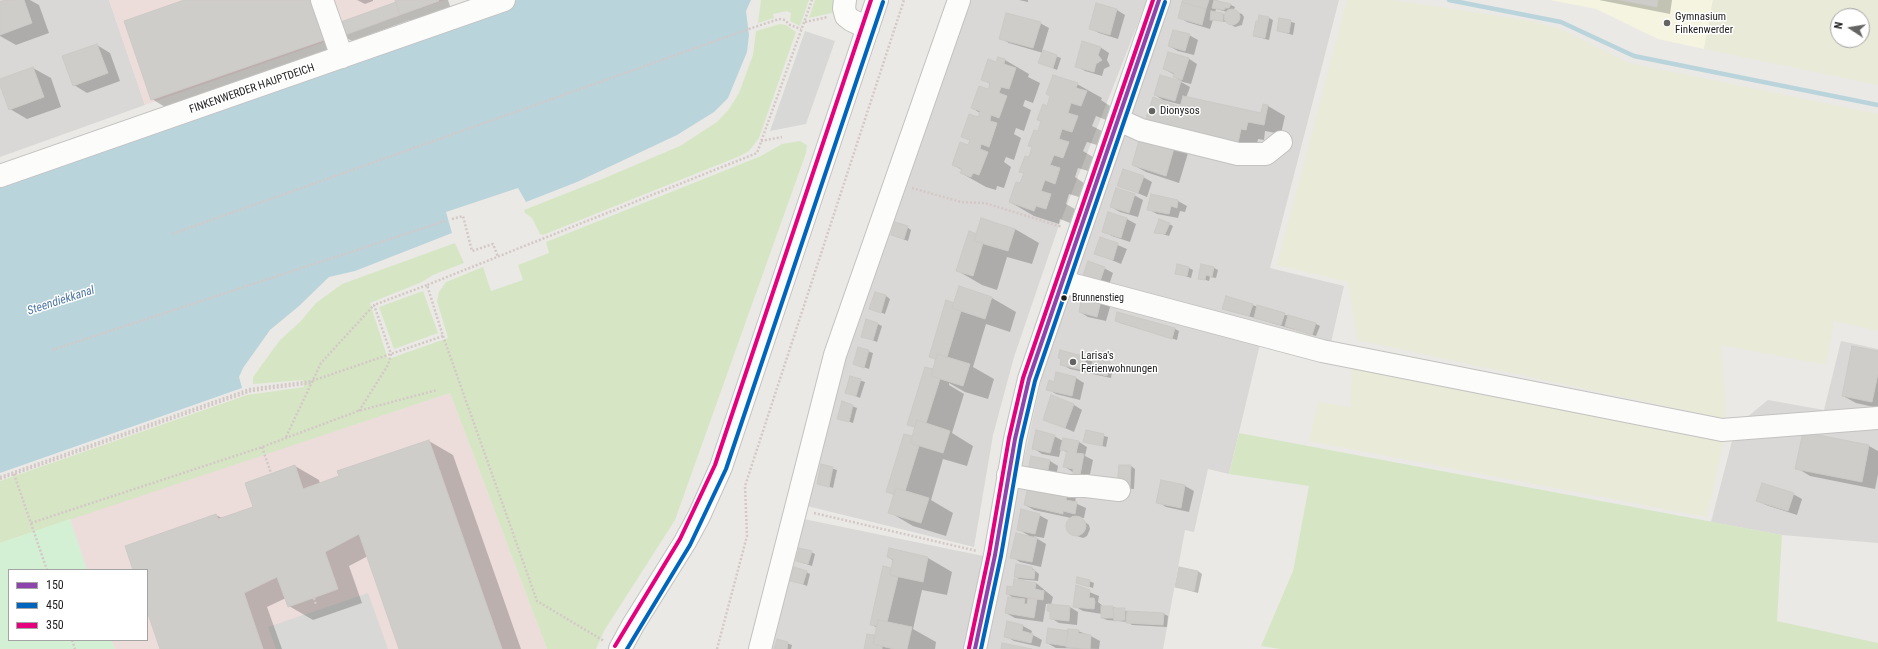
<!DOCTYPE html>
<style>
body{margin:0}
#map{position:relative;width:1878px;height:649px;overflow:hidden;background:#eae9e5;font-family:"Roboto Condensed",sans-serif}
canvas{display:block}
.legend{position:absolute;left:8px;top:569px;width:140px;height:72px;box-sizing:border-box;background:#fff;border:1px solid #a4a4a4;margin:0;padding:5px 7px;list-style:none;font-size:12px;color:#1c1c1c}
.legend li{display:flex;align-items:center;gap:8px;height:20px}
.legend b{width:20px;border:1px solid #a4a4a4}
.north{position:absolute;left:1830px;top:8px;width:40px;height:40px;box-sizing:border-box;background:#fff;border:1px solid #a4a4a4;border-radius:50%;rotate:282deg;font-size:11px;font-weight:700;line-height:16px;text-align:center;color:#1c1c1c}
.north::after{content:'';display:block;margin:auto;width:14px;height:18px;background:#646462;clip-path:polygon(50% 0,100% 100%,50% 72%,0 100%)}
</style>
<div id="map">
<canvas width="1878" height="649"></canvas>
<ul class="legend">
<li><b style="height:5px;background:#8e44ad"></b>150</li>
<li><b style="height:5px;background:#0065bd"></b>450</li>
<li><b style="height:5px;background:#e5007d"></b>350</li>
</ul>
<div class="north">N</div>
</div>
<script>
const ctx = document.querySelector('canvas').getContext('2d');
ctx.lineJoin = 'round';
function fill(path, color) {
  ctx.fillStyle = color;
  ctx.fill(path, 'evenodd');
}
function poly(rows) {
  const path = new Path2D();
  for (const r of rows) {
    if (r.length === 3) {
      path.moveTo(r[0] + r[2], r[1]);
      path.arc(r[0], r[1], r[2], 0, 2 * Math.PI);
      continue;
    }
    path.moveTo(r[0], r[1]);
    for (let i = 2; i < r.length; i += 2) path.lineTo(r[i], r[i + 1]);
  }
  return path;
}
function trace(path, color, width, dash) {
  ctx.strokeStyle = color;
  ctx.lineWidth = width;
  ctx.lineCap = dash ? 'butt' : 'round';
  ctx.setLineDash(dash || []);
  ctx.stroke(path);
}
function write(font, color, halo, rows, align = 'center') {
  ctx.font = font + ' "Roboto Condensed",sans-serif';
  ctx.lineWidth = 3;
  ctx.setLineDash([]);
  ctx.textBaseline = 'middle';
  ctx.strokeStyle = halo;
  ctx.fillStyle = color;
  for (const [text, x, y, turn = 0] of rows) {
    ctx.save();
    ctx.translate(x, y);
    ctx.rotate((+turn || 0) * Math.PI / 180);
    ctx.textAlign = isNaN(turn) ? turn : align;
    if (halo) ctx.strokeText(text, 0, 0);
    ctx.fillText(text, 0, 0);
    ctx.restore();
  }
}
const residential = poly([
 [0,0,109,0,145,105,0,157],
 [964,0,1147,0,1058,228,1014,357,993,435,974,547,803,505,851,326],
 [1169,0,1339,0,1270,268,1344,286,1329,351,1262,336,1229,474,1208,469,1194,532,1185,530,1163,649,982,649,1044,367],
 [1841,341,1878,349,1878,543,1782,535,1711,522,1732,441,1731,430,1768,400,1824,410],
 [799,518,988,557,967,649,766,649]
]);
const commercial = poly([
 [109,0,445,0,145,105],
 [450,393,547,649,115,649,111,640,147,640,147,570,87,570,70,519]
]);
const education = poly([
 [1550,0,1713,0,1704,49,1658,39,1596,9]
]);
const religious = poly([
 [805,31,835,41,806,124,770,131],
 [368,593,388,649,276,649,268,627]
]);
const farmland = poly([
 [1347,0,1393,0,1532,21,1560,29,1629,63,1878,114,1878,331,1834,321,1826,365,1722,345,1726,419,1357,340,1348,282,1277,265],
 [1713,0,1878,0,1878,85,1704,49],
 [1838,16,1862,16,1862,40,1838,40],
 [1352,363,1725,435,1707,517,1309,441,1318,402,1351,407]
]);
const grass = poly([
 [761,0,809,0,800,26,790,21,791,13,787,11,773,14,774,18,758,23],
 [815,0,838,0,836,12,809,18],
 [780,24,786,25,796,32,759,138,749,151,740,156,543,235,540,234,532,218,525,213,524,210,600,180,680,146,717,122,729,109,739,93,753,55,756,31],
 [800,141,807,145,806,153,675,520,604,631,596,649,547,649,450,393,0,543,0,481,247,395,304,387,303,380,253,384,253,377,280,340,300,322,316,303,342,284,455,243,464,263,433,275,422,282,370,303,388,359,448,338,437,301,439,292,446,282,483,267,491,291,523,280,518,265,549,253,546,242,761,156,782,144],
 [423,291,438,333,394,349,379,307],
 [1239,433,1782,535,1777,621,1878,643,1878,649,1280,649,1261,646,1293,571,1309,486,1229,474]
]);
const park = poly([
 [70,519,87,570,9,570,9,640,111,640,115,649,0,649,0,543]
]);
const water = poly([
 [517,0,751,0,746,11,749,35,747,52,728,98,714,112,677,135,577,182,526,202,518,188,446,212,452,233,355,271,329,277,299,306,270,330,243,368,239,377,242,388,0,473,0,183]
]);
const shadow = poly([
 [8,0,30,0,39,5,49,33,16,45,0,36,0,3],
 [187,0,324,0,340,47,165,107,152,99],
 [357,0,373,0,373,1,365,4],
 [396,0,448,0,451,9,415,22,410,20,352,41,343,36,397,3],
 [1019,0,1028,0,1028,2],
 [1184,0,1216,0,1231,5,1235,7,1233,11,1242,14,1244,17,1242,25,1235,27,1227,22,1213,20,1210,29,1187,22,1179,17],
 [1216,9,1227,12,1226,15,1215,13],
 [1599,0,1672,0,1670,14],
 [1117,10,1125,15,1118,39,1099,33,1090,28],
 [1269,18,1273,20,1269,40,1254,36],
 [1279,19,1295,23,1293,35,1278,31],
 [1040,23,1049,28,1042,51,1061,58,1057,70,1040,63,1043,53,1009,43,1000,38],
 [1189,35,1198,40,1194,55,1178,51,1169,46],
 [97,45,110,53,120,81,87,93,74,85],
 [1100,47,1109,53,1107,60,1110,66,1104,69,1102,76,1085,71,1076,66],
 [1188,58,1197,64,1191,84,1183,82,1174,77,1175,75,1164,69],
 [1005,60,1029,74,1028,77,1040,83,1033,103,1025,100,1023,106,1031,110,1024,131,1016,128,1014,134,1021,138,1014,160,1006,157,1004,162,1011,167,1004,188,997,186,996,190,986,187,961,173,962,170,953,165,969,146,971,141,962,137,979,118,980,113,972,108,988,90,990,84,982,79,997,63],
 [33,68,51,78,61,107,27,119,10,109,0,80],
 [1160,76,1181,82,1190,87,1186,98,1261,114,1268,106,1285,116,1281,134,1265,131,1264,140,1258,139,1254,158,1181,108,1182,105,1163,100,1155,95],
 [1077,84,1102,98,1101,100,1110,106,1106,120,1096,116,1092,126,1102,131,1097,145,1087,142,1083,151,1093,157,1088,171,1078,168,1075,177,1084,183,1079,197,1069,194,1066,204,1075,209,1070,223,1060,219,1059,224,1034,216,1010,202,1021,185,1024,173,1020,171,1029,159,1033,148,1029,145,1038,133,1042,122,1038,119,1047,107],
 [1175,146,1188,153,1179,183,1146,172,1133,165],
 [1143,177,1152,182,1147,197,1118,185],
 [1134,195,1143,200,1138,217,1120,212,1111,207],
 [1178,201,1187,206,1185,212,1180,211,1178,218,1157,214,1148,209],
 [1109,213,1127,219,1136,224,1130,242,1112,236,1103,231],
 [1169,224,1173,226,1169,236,1156,232],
 [907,227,911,230,908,241,892,235],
 [1015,229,1039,243,1032,264,1007,257,997,290,982,285,958,271,977,235],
 [1101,238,1127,249,1121,264,1095,253],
 [1104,268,1113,273,1108,288,1084,277],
 [1189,268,1193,270,1191,278,1176,273],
 [1214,268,1218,270,1216,278,1210,277,1209,281,1199,278],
 [886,296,890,299,885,314,871,309],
 [992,298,1016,312,1010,332,986,324,973,367,994,379,988,399,965,392,949,383,949,385,964,394,952,433,973,446,967,466,943,459,931,500,953,513,946,536,913,526,889,512,894,495,887,491,905,435,912,438,916,428,909,424,933,370,936,360,930,356,955,304],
 [1101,302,1110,307,1106,321,1088,317,1080,312],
 [1252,305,1316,324,1320,326,1316,336,1224,309],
 [1118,313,1175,329,1179,331,1177,340,1120,323,1116,321],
 [878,324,882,326,877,342,862,336],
 [859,348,873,353,869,369,854,364],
 [1878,352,1878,408,1856,403,1843,396],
 [1086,358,1093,362,1109,363,1113,366,1111,378,1070,369,1061,364,1062,359],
 [850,377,865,382,860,398,846,392],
 [1076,378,1084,383,1080,400,1056,394,1048,389,1055,383],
 [842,402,857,408,853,423,838,418],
 [1074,405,1082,410,1074,432,1044,419],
 [1087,432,1108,437,1106,447,1084,441],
 [1804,433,1869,446,1878,451,1878,474,1875,489,1810,476,1797,468],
 [1054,436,1063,441,1079,442,1087,447,1085,456,1093,460,1089,479,1082,478,1065,467,1068,453,1061,449,1059,457,1042,454,1033,448],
 [429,441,453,455,521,649,400,649,368,556,349,566,362,603,313,620,289,606,286,598,267,607,282,649,161,649,147,607,147,570,134,570,216,515,222,518,254,507,295,466,319,480,320,484],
 [1050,461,1058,466,1055,483,1037,479],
 [822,465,837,470,833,488,818,483],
 [1120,466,1131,466,1135,469,1134,489,1122,488],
 [1162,481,1185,486,1194,491,1189,512,1166,507,1158,502],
 [1030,483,1076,496,1075,503,1086,508,1084,518,1072,516,1071,519,1078,517,1089,525,1090,529,1087,536,1083,538,1071,534,1067,527,1071,518,1034,510,1025,505],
 [1793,494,1802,499,1797,515,1766,505,1757,500],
 [1039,515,1048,520,1044,538,1033,536,1046,544,1041,567,1020,562,1012,557,1031,537,1018,529],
 [811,552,815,554,812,566,797,561],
 [888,557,928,558,952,572,947,595,922,590,913,629,936,642,935,649,865,649,875,637,877,628,871,624,884,568,892,569,894,561],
 [1032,568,1039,574,1038,581,1019,579,1015,577],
 [1198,571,1202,574,1198,593,1176,587],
 [806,572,810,574,807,586,792,580],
 [1089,581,1094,583,1093,588,1077,583],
 [1036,583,1053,597,1051,605,1070,607,1078,612,1077,625,1059,623,1051,618,1051,612,1048,611,1049,604,1046,604,1043,622,1015,618,1006,613,1016,599,1007,594,1014,588],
 [1077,587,1099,596,1098,602,1104,607,1113,607,1129,612,1164,614,1168,616,1167,627,1132,625,1128,622,1107,620,1102,618,1102,614,1083,611,1074,606],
 [1023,626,1032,631,1031,634,1042,640,1040,647,1014,641,1005,636],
 [1049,629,1078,631,1091,636,1100,641,1099,649,1056,648,1047,643],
 [778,640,792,645,791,649,775,649]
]);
const stream = poly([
 [1449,0,1561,22,1634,56,1878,105]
]);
const building = poly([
 [5,0,24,0,32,23,0,35,0,2,5,0],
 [184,0,314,0,327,39,151,100,124,21,184,0],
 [395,0,438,0,439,1,400,15,395,0],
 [1183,0,1209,0,1206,9,1182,2,1183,0],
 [1214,0,1231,4,1229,8,1225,8,1224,10,1212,8,1214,0],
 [1620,0,1658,0,1657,7,1620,0],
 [396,2,400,15,342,36,338,23,396,2],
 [1182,2,1206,9,1202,25,1178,18,1182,2],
 [1096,3,1117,9,1110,35,1089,29,1096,3],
 [1232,17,8],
 [1211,11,1223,13,1223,21,1210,20,1211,11],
 [1006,13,1041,22,1033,48,999,39,1006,13],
 [1259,15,1269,17,1265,38,1253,36,1256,21,1258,21,1259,15],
 [1279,18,1291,20,1289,33,1277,31,1279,18],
 [1173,30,1190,34,1185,51,1168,46,1173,30],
 [1082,41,1101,47,1098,55,1102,60,1096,64,1094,72,1075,67,1082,41],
 [97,44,108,73,73,86,62,56,97,44],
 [1043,50,1057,55,1053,68,1038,63,1043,50],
 [1168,52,1189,58,1182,80,1173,77,1174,73,1163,69,1168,52],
 [998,57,1005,59,1004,64,1016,68,1009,89,1001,87,999,93,1007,96,999,118,991,115,990,121,997,123,989,147,981,144,980,149,988,152,979,175,973,173,971,177,960,173,962,169,952,165,960,142,968,145,970,140,961,137,969,114,978,117,979,115,980,111,971,108,979,86,988,89,989,87,990,83,981,80,988,59,996,62,998,57],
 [33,67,44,97,9,110,0,85,0,79,33,67],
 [1053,75,1078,83,1076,88,1087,91,1081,106,1071,103,1068,113,1078,116,1072,132,1062,129,1059,139,1069,142,1063,158,1054,155,1050,165,1060,168,1055,184,1045,180,1041,191,1051,194,1046,209,1036,206,1034,211,1009,202,1016,182,1020,183,1024,173,1019,172,1025,156,1029,157,1032,147,1028,146,1034,130,1038,131,1041,121,1037,120,1043,104,1047,106,1050,96,1046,94,1053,75],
 [1160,75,1181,81,1175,101,1154,95,1160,75],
 [1183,96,1261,113,1263,104,1268,105,1264,125,1248,122,1246,130,1241,129,1237,148,1144,124,1153,97,1180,107,1183,96],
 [1141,134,1175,145,1166,176,1132,165,1141,134],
 [1123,169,1144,176,1138,193,1117,186,1123,169],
 [1116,188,1135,194,1129,213,1110,207,1116,188],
 [1151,194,1178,200,1177,208,1171,206,1169,214,1147,210,1151,194],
 [1108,212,1127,218,1121,238,1102,232,1108,212],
 [981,218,1015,229,1008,251,974,241,981,218],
 [1159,219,1170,223,1165,234,1154,233,1159,219],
 [895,222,908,226,904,239,891,235,895,222],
 [969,231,977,234,974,241,983,243,973,276,956,271,969,231],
 [1100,237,1118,243,1113,260,1094,254,1100,237],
 [1088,261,1105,267,1099,284,1082,278,1088,261],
 [1177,264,1189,267,1187,276,1175,274,1177,264],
 [1201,264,1214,267,1212,277,1206,275,1205,280,1198,279,1201,264],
 [959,286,992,297,985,319,952,308,959,286],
 [875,292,886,295,881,313,869,309,875,292],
 [1082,296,1101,301,1097,317,1079,312,1082,296],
 [1226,296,1253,304,1249,316,1222,309,1226,296],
 [946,300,954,303,952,308,961,311,947,357,937,354,936,359,929,357,946,300],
 [1257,305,1285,313,1281,325,1254,318,1257,305],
 [1117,312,1175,328,1172,339,1115,321,1117,312],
 [1288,315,1316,323,1312,335,1285,326,1288,315],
 [866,319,878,323,873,340,861,337,866,319],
 [1852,346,1878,351,1878,374,1872,402,1842,396,1852,346],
 [858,347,869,350,864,368,853,364,858,347],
 [1060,350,1086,357,1083,370,1060,365,1061,359,1058,358,1060,350],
 [937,354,970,364,963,386,931,376,937,354],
 [1093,359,1110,362,1107,376,1090,372,1093,359],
 [925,367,933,369,931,376,940,379,926,423,917,420,915,427,907,425,925,367],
 [1056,372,1076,377,1072,396,1046,390,1049,380,1054,382,1056,372],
 [850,376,861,379,856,396,845,393,850,376],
 [1051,395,1074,404,1065,428,1043,420,1051,395],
 [842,401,853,405,849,422,837,419,842,401],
 [917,420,950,431,943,453,910,443,917,420],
 [1036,430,1055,435,1050,453,1032,449,1036,430],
 [1086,430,1104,434,1102,446,1083,442,1086,430],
 [1803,432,1869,445,1862,482,1795,469,1803,432],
 [904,434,912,436,910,443,919,446,905,491,896,488,894,494,886,492,904,434],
 [1063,438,1079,441,1076,453,1084,454,1080,475,1073,474,1073,469,1063,467,1067,451,1060,450,1063,438],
 [429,440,502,649,399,649,359,534,325,552,338,589,288,607,277,577,244,593,263,649,160,649,147,611,147,570,133,570,125,546,216,514,218,519,253,507,245,483,295,465,303,489,339,476,337,471,429,440],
 [1031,456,1050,460,1046,479,1027,475,1031,456],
 [821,464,833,467,829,487,817,484,821,464],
 [1119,465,1131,465,1130,487,1117,486,1119,465],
 [1161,480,1185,485,1181,508,1156,503,1161,480],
 [1029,482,1068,490,1066,500,1077,502,1075,514,1063,511,1063,514,1024,505,1029,482],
 [1762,483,1794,493,1788,511,1756,501,1762,483],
 [896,488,929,498,921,523,888,513,896,488],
 [1021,509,1040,514,1035,534,1017,530,1021,509],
 [1076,526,10],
 [1016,533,1037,538,1032,562,1010,558,1016,533],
 [799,548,812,551,808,564,796,561,799,548],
 [889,548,928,557,923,582,890,575,893,559,887,557,889,548],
 [1016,564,1032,567,1032,570,1035,570,1034,579,1014,577,1016,564],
 [883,566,891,568,890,575,898,577,887,622,878,620,877,626,870,625,883,566],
 [794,567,807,571,803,584,790,581,794,567],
 [1179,567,1198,571,1194,591,1175,587,1179,567],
 [1077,577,1090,580,1089,587,1076,583,1077,577],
 [1014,579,1036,583,1035,589,1044,591,1043,600,1006,594,1007,586,1013,587,1014,579],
 [1076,585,1090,590,1089,598,1094,598,1095,602,1094,609,1073,607,1076,585],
 [1008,597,1025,599,1024,604,1027,604,1028,598,1037,599,1034,618,1005,613,1008,597],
 [1048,604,1070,606,1069,621,1050,619,1050,611,1047,611,1048,604],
 [1101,606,1113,606,1114,618,1101,618,1101,606],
 [1113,608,1125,608,1125,620,1114,621,1113,608],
 [1127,611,1164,613,1163,625,1126,623,1127,611],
 [878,620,912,627,907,649,894,649,873,644,878,620],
 [1007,621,1023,625,1022,631,1033,634,1031,643,1004,637,1007,621],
 [1048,628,1068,631,1066,646,1046,643,1048,628],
 [1068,629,1079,630,1078,633,1091,635,1090,649,1066,647,1068,629],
 [867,634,875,635,873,644,882,646,882,649,864,649,867,634],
 [777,639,788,642,787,649,774,649,777,639],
 [1002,643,1032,649,1001,649,1002,643]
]);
const path = poly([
 [805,22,828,17],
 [761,141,782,137],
 [912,188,961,202,985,203,1062,227],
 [452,219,463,216,472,251,493,244,498,257],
 [172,234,746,30,779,19,785,20,790,25,801,29],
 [443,336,537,601,604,641],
 [52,350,445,221],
 [359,411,388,365,391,354,374,305,427,285],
 [286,437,321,363,374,305],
 [262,447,271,473],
 [14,474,47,570],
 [0,477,250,389,312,381,443,336,427,285,757,153,812,0],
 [0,479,251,391,311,383],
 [814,513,977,551],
 [31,523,262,447,358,411,437,390],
 [314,598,316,605],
 [72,640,75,649],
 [717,649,747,536,745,486,904,0]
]);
const minor = poly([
 [322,0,342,57],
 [845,0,844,8,846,16,851,20,868,28],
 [1119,120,1141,130,1238,154,1266,154,1281,142],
 [0,176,504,0],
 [1063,282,1322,351,1722,430,1878,418],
 [1008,475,1070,486,1086,486,1119,490],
 [620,649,633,625,685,542,699,516,721,467,877,0],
 [760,649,835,355,959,0],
 [975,649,995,555,1015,439,1029,379,1159,0]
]);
const bus1 = poly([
 [975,649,995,555,1015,439,1029,379,1159,0]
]);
const bus2 = poly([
 [627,649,690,545,726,469,883,2],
 [981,649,1001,556,1021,440,1035,381,1165,2]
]);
const bus3 = poly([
 [615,646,680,539,715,465,871,0],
 [969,648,989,554,1009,438,1023,378,1153,0]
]);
const markers = [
 [1667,23,4,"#646462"],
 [1152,111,4,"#646462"],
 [1064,298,3.5,"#1c1c1c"],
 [1073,362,4,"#646462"]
];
const busNames = [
 ["Brunnenstieg",1072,298]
];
const poiNames = [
 ["Gymnasium",1675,17],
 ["Finkenwerder",1675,30],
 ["Dionysos",1160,111],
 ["Larisa's",1081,356],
 ["Ferienwohnungen",1081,369]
];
const streetNames = [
 ["FINKENWERDER HAUPTDEICH",252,89,-19]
];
const waterNames = [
 ["Steendiekkanal",61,301,-18]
];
fill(residential, '#d9d8d6');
fill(commercial, '#ecdddb');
fill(education, '#f4f4e0');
fill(religious, '#d8d8d6');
fill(farmland, '#e9ead8');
fill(grass, '#d6e6c5');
fill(park, '#d3f0d4');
fill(water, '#bad4dc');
fill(shadow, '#0003');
trace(stream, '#bad4dc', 4.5);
fill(building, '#cecdca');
trace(building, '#cdcac6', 1);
trace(minor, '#c3c2c1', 24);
trace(path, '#d4c8c6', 2.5, [2, 2]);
trace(minor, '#fcfcfb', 22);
trace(bus1, '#8e44ad', 4);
trace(bus2, '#0065bd', 4);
trace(bus3, '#e5007d', 4);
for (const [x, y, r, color] of markers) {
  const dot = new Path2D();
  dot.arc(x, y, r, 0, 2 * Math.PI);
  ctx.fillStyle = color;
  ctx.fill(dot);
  trace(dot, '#fff', 1.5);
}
write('10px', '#1c1c1c', '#fff', busNames, 'left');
write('11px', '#1c1c1c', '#fff', poiNames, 'left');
write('11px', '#1c1c1c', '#fff', streetNames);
write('italic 12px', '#4f78a5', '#fff', waterNames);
</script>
